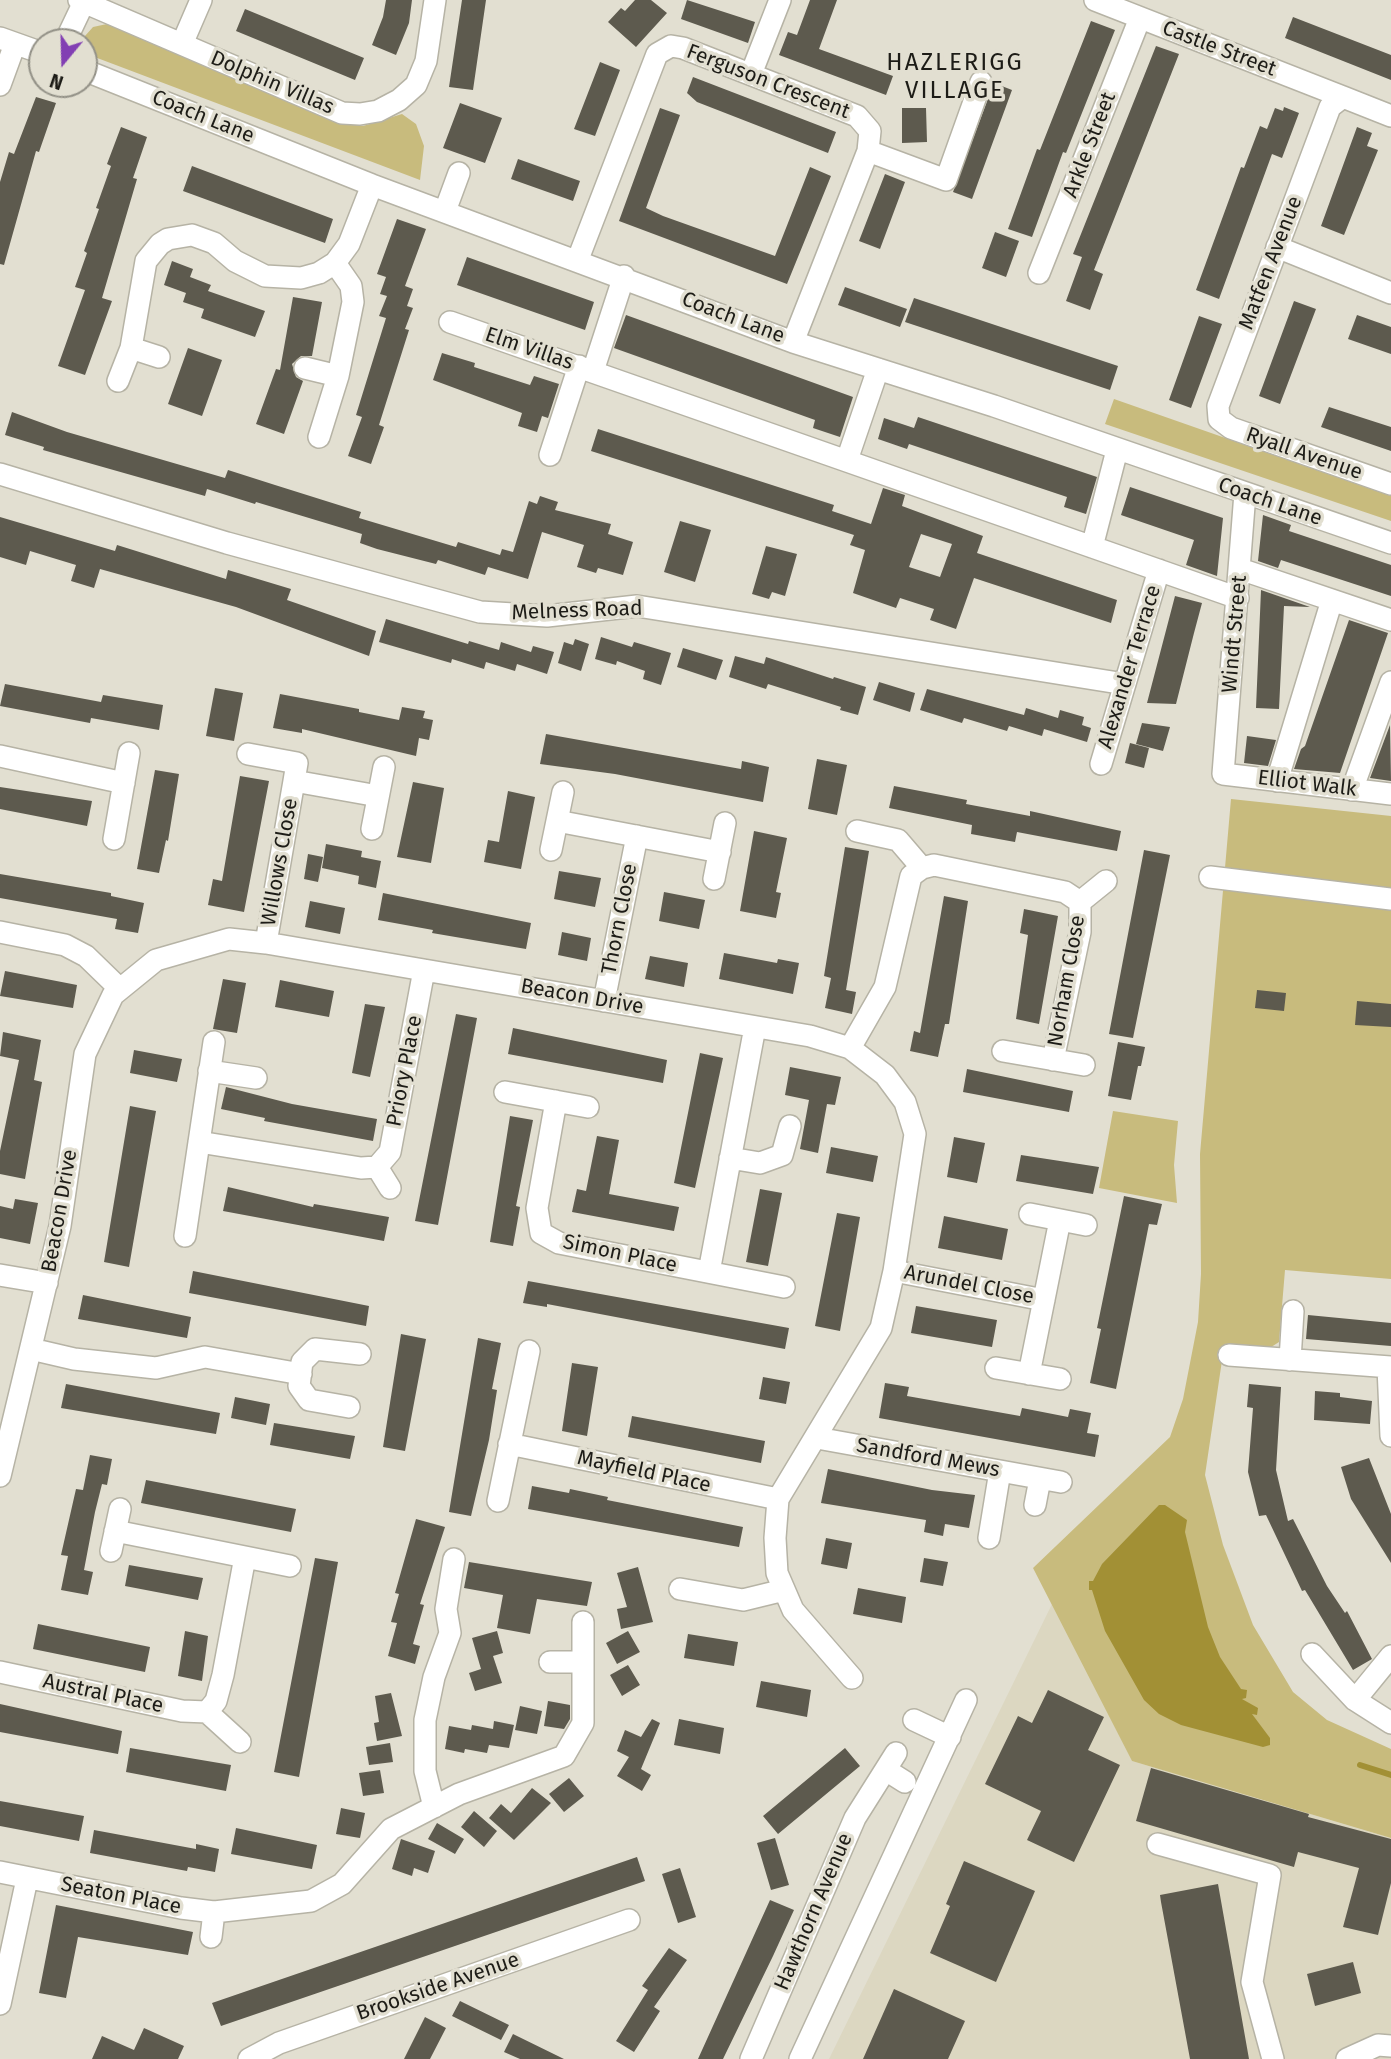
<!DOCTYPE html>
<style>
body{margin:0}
#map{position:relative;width:1391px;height:2059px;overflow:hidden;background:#e2dfd1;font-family:"Fira Sans",sans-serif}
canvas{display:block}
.north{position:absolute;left:28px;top:28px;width:70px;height:70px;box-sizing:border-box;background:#e2dfd1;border:2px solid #939187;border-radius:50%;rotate:199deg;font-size:19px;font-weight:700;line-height:28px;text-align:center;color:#1d1c17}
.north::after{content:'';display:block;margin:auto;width:24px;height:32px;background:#823fb3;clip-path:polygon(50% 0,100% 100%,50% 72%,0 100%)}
</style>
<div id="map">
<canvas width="1391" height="2059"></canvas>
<div class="north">N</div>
</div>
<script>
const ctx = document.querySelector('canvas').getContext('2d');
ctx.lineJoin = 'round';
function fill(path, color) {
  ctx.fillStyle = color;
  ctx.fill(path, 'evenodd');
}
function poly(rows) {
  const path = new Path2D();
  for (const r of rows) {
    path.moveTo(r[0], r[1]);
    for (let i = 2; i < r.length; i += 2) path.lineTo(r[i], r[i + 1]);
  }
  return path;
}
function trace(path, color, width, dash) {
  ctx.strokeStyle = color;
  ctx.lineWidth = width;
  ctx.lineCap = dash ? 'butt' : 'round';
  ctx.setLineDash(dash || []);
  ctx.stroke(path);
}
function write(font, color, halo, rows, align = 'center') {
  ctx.font = font + ' "Fira Sans",sans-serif';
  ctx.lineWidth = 7;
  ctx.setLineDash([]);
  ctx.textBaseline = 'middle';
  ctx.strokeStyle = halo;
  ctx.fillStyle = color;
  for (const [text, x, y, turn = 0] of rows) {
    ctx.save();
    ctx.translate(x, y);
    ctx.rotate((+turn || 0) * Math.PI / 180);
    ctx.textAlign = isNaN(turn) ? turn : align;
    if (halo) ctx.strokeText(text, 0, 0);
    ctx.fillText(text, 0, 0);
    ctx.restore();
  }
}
const built = poly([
 [1053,1602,1132,1761,1391,1838,1391,2059,829,2059]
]);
const green = poly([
 [107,24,339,123,363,126,402,114,416,124,424,146,420,180,84,53,85,36,93,27],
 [1114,399,1391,496,1391,521,1105,424],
 [1231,799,1391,816,1391,1279,1285,1270,1279,1342,1265,1351,1224,1347,1205,1475,1223,1545,1253,1625,1293,1692,1327,1720,1391,1749,1391,1838,1132,1761,1033,1568,1170,1437,1183,1399,1198,1322,1201,1274,1200,1154],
 [1113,1111,1178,1121,1174,1165,1177,1203,1099,1188]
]);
const water = poly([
 [1159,1505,1165,1505,1187,1520,1185,1532,1208,1627,1220,1657,1241,1689,1247,1690,1246,1698,1242,1699,1258,1708,1257,1715,1252,1714,1270,1738,1270,1745,1263,1747,1181,1725,1159,1714,1144,1700,1105,1631,1092,1590,1089,1590,1089,1581,1093,1581,1102,1564]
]);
const stream = poly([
 [1360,1765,1391,1775]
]);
const building = poly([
 [386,0,412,0,409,23,396,55,372,45,383,17],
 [462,0,486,0,473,90,449,87],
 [635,0,651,0,667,13,636,47,608,22,621,8,625,11],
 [687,0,755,22,748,43,681,19],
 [810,0,837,0,819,49,893,76,886,95,779,55,788,32,797,35],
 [245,9,364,58,355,80,236,31],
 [1293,17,1391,55,1391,80,1285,38],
 [1091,21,1115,30,1066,153,1063,152,1032,237,1008,229,1037,149,1040,150],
 [1156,46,1179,54,1094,270,1103,274,1090,310,1066,301,1082,257,1073,254],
 [600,62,620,70,595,136,574,129],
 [693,77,836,132,828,153,697,102,687,93],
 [994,83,1012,90,972,199,953,192],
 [36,97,56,103,39,152,36,151,4,265,0,264,0,182,9,152,14,154],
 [460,103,502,118,485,163,443,148],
 [1284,107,1299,113,1282,158,1272,154,1219,299,1196,290,1241,167,1244,168,1260,126,1267,129,1275,108,1283,111],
 [660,108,680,115,646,208,663,216,775,256,810,167,831,176,787,284,619,221],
 [902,108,926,108,927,142,902,143],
 [121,127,147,137,133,178,137,179,102,298,112,301,85,375,58,366,85,290,75,287,87,253,84,251,99,209,96,208,111,166,107,164],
 [1357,127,1372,133,1367,146,1378,150,1344,235,1321,226],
 [518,159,580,181,573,201,511,179],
 [192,166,333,219,325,243,183,191],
 [885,174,905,182,880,249,859,241],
 [397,219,426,229,405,286,413,289,407,306,413,308,405,329,409,330,379,425,384,427,371,464,348,456,362,417,356,415,386,318,379,316,387,296,380,294,386,277,377,274],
 [995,232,1019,241,1006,277,982,268],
 [467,257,594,302,585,330,457,285],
 [172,261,193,269,190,277,211,285,208,291,265,311,255,337,201,318,204,309,183,302,186,293,164,285],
 [845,287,907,309,900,327,838,305],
 [293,297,322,302,312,356,301,356,292,364,296,377,303,381,284,434,256,424,276,369,280,370],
 [914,298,1118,366,1110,390,905,322],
 [1294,301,1316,309,1280,404,1259,396],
 [626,315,853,397,840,437,813,428,815,420,614,348],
 [1357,315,1391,327,1391,354,1348,339],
 [1199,316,1222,324,1191,408,1169,400],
 [188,348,222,360,202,416,168,404],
 [442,353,475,363,474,367,530,385,534,376,559,384,548,418,542,416,537,432,518,426,522,413,433,380],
 [1329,407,1391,427,1391,451,1321,427],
 [12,412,67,432,225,478,228,470,275,485,361,512,359,518,456,547,458,542,500,555,502,549,513,552,529,501,537,504,540,496,558,502,555,510,611,524,608,534,633,542,623,575,598,568,596,573,577,567,584,545,542,532,528,579,488,567,485,575,438,560,436,564,377,549,360,543,362,534,256,502,255,504,207,489,205,496,43,450,44,447,5,435],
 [918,417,1097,477,1086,514,1064,507,1067,497,909,444,907,449,878,439,884,418,914,428],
 [598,429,834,505,832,511,871,524,883,488,905,495,902,506,983,536,977,553,1117,600,1111,623,974,578,956,629,930,620,934,609,900,598,896,608,853,593,865,550,850,545,854,535,591,451],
 [921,534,952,544,940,577,909,567],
 [1130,487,1223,518,1217,576,1186,565,1194,540,1121,515],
 [1263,515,1291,525,1289,531,1391,565,1391,596,1281,560,1278,568,1258,561],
 [0,517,115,551,117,545,226,579,228,570,291,589,287,600,376,631,369,656,236,607,100,569,94,588,71,581,76,565,30,551,26,565,0,557],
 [680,521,711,530,695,582,664,572],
 [766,546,797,554,785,596,772,592,769,599,752,594],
 [1261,590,1310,607,1284,606,1279,709,1256,708],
 [1175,596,1202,603,1194,633,1176,704,1147,703],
 [386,619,468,644,469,641,499,650,501,642,531,652,533,646,554,652,547,674,517,664,515,671,486,662,484,669,452,659,451,663,379,642],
 [1349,620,1388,633,1340,773,1294,769,1301,749,1305,746],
 [601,637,632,647,634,642,671,653,661,685,643,679,645,671,617,661,616,665,595,659],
 [575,639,589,644,581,671,558,663,564,642,573,645],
 [683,648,723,660,716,680,677,667],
 [735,656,764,664,766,657,833,679,834,677,866,687,858,715,840,710,841,707,768,684,766,689,729,677],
 [879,682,915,693,910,712,873,700],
 [5,684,101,702,103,695,163,705,159,730,91,718,90,723,0,706],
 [215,688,243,693,234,741,206,736],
 [927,689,1024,715,1026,708,1058,718,1060,710,1084,717,1082,725,1091,728,1087,742,1044,729,1042,736,1009,726,1007,731,964,718,962,723,920,710],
 [280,694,359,709,359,712,399,720,402,707,425,711,423,718,433,720,429,740,419,738,416,756,302,729,302,733,273,728],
 [1142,723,1170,727,1163,751,1136,744],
 [1390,725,1391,781,1370,778],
 [546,734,741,769,742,761,769,767,763,802,615,774,540,764],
 [1247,736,1276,740,1268,766,1244,763],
 [1130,743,1149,748,1144,768,1125,763],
 [817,759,847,765,837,815,808,809],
 [155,770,179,774,168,841,166,840,159,873,137,869],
 [240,776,269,781,244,912,208,905,213,879,222,881],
 [413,782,444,788,431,863,397,857],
 [894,786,967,800,966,804,1030,816,1030,811,1121,831,1117,851,1017,832,1015,842,971,834,972,825,889,808],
 [0,787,92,801,87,826,0,809],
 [508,791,535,797,521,869,484,862,488,840,499,842],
 [754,831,787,838,776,892,781,893,776,918,740,911],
 [326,844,362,851,361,857,381,861,376,888,358,884,359,876,322,868],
 [845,847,869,851,846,990,856,992,852,1014,825,1008,831,978,824,976],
 [1144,850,1170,855,1133,1038,1109,1034],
 [308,854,323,857,318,882,304,879],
 [559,871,601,878,595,907,554,899],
 [0,874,111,893,111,896,144,903,138,933,115,929,117,919,0,898],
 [664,892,705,900,699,929,659,921],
 [383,893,531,923,526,949,432,933,433,930,378,920],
 [944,896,968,901,949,1024,945,1024,938,1057,910,1051,914,1031,920,1033],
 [310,901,345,908,340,934,305,927],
 [1024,909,1058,916,1039,1024,1016,1019,1028,935,1020,933],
 [562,932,591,938,587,961,558,955],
 [724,953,777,963,778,959,799,963,793,994,719,979],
 [650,956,688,963,684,987,645,979],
 [5,971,77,985,73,1008,0,996],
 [223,979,246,983,237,1033,213,1029],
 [280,980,334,991,329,1017,275,1007],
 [1257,990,1286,993,1284,1011,1255,1008],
 [1357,1001,1391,1004,1391,1027,1355,1025],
 [365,1004,385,1007,370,1077,352,1073],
 [456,1014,477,1018,438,1225,415,1221],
 [513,1028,667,1060,663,1083,508,1054],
 [3,1032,41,1040,34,1080,42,1082,25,1179,0,1174,0,1151,19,1060,0,1056],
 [1118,1042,1145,1047,1141,1066,1138,1066,1131,1100,1108,1096],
 [134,1050,182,1059,177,1082,130,1073],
 [700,1053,723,1058,695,1188,674,1183],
 [790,1067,841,1077,835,1105,827,1104,818,1153,800,1149,809,1100,785,1095],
 [967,1069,1073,1091,1069,1112,963,1092],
 [226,1087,292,1104,377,1119,373,1141,264,1121,265,1118,221,1109],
 [130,1106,156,1111,129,1267,104,1262],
 [510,1116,533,1120,516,1206,520,1207,513,1246,490,1242],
 [597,1136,619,1140,609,1194,679,1207,674,1231,572,1212,577,1189,586,1191],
 [954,1137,985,1143,977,1183,947,1177],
 [831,1147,878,1156,873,1182,826,1173],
 [1021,1155,1099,1167,1093,1194,1016,1181],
 [228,1187,313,1207,314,1204,389,1217,384,1241,223,1211],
 [760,1189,782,1193,768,1266,746,1262],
 [1124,1196,1162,1204,1157,1225,1149,1224,1116,1389,1090,1383,1101,1329,1097,1328],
 [15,1199,38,1203,30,1244,0,1238,0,1206,13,1209],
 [837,1213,860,1217,840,1331,815,1326],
 [944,1216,1008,1229,1002,1260,938,1248],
 [193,1271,369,1306,366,1326,189,1293],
 [528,1281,789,1328,785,1349,547,1304,547,1307,523,1303],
 [83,1295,191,1317,187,1338,78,1319],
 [916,1306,997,1320,992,1347,911,1333],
 [1308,1315,1391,1323,1391,1346,1306,1339],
 [401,1334,426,1339,405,1451,383,1447],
 [478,1338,501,1343,492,1389,497,1390,489,1440,471,1516,449,1512],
 [572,1363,598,1367,587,1436,562,1431],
 [763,1377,790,1382,786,1404,759,1399],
 [885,1383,909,1387,907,1396,1020,1416,1022,1408,1068,1417,1070,1409,1091,1413,1087,1433,1099,1435,1095,1457,879,1418],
 [66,1384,220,1413,216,1434,61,1408],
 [1249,1384,1281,1387,1276,1470,1288,1521,1293,1519,1327,1586,1345,1613,1347,1611,1372,1659,1353,1670,1305,1590,1302,1591,1266,1515,1259,1516,1248,1472,1253,1408,1247,1407],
 [1315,1391,1340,1393,1340,1397,1372,1401,1370,1424,1314,1420],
 [235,1397,270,1404,266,1425,231,1418],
 [632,1416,765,1441,761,1463,628,1437],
 [274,1423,355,1436,350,1459,270,1445],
 [90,1455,112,1459,107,1485,102,1484,95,1512,84,1570,93,1572,88,1595,61,1590,68,1556,61,1555,76,1489,83,1490],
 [1369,1458,1391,1514,1391,1563,1351,1499,1341,1467],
 [828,1469,932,1490,975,1495,969,1528,945,1524,943,1536,924,1532,926,1520,821,1503],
 [146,1480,296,1509,291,1532,141,1503],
 [532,1486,569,1493,570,1489,608,1497,607,1500,743,1527,739,1547,528,1509],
 [416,1519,445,1527,420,1604,424,1605,413,1644,420,1646,415,1664,388,1656,397,1623,391,1622,399,1594,395,1593],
 [826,1538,852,1543,847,1569,821,1564],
 [315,1558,338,1562,299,1777,274,1772],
 [924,1558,948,1562,943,1586,920,1582],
 [469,1562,592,1582,587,1606,537,1599,530,1634,497,1628,503,1595,464,1588],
 [129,1565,203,1578,198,1600,125,1586],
 [638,1567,653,1622,621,1629,617,1609,627,1607,617,1573],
 [858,1588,906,1597,902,1623,853,1614],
 [38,1624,150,1647,145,1672,33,1649],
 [185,1631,208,1636,202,1681,178,1676],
 [497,1631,503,1653,493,1656,502,1683,475,1691,469,1673,481,1669,472,1638],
 [628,1631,640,1652,617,1664,606,1643],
 [688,1634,738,1642,734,1666,684,1658],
 [628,1665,640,1685,622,1696,610,1675],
 [761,1681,811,1690,807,1717,756,1707],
 [1048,1690,1104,1717,1088,1750,1120,1765,1074,1862,1027,1840,1041,1811,985,1784,1018,1716,1032,1723],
 [391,1693,402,1736,377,1741,374,1723,379,1722,375,1696],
 [548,1701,570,1705,570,1719,564,1729,544,1726],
 [0,1704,122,1731,118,1754,0,1732],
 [520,1706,542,1711,537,1734,515,1730],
 [652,1719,660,1723,641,1769,651,1775,642,1791,617,1776,629,1757,617,1751,625,1730,641,1737],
 [679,1719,724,1728,720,1754,674,1745],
 [494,1721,514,1725,509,1748,489,1745,487,1753,465,1749,464,1753,445,1749,449,1726,471,1730,472,1725,493,1729],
 [390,1743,393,1762,369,1765,366,1747],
 [130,1748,231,1765,226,1791,126,1772],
 [845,1748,860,1766,778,1834,763,1816],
 [1151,1768,1309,1814,1308,1817,1391,1839,1391,1883,1378,1935,1343,1927,1359,1868,1298,1852,1294,1867,1136,1821],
 [380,1770,384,1793,363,1796,359,1773],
 [569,1778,584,1796,564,1812,549,1794],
 [532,1788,551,1803,514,1840,489,1818,501,1804,511,1813],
 [0,1801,84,1816,79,1841,0,1826],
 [341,1808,365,1813,360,1838,336,1834],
 [474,1811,497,1831,484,1847,461,1827],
 [437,1823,464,1839,455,1854,428,1839],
 [236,1828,317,1845,312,1869,231,1854],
 [94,1830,196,1849,196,1844,219,1849,215,1872,188,1867,187,1871,90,1853],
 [775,1838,789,1885,771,1890,757,1843],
 [401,1839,435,1851,428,1873,414,1868,412,1876,392,1869],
 [637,1857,645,1881,221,2026,212,2003],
 [964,1861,1035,1891,996,1982,930,1953,950,1906,946,1904],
 [680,1868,696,1917,678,1923,662,1874],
 [1218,1884,1249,2059,1190,2059,1161,1902,1160,1895],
 [770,1900,794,1910,773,1956,723,2059,698,2059],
 [56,1905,193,1932,188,1955,78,1937,66,1998,39,1993],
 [669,1948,687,1960,654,2007,660,2011,634,2052,616,2041,648,1990,642,1986],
 [1353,1962,1361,1993,1315,2006,1307,1974],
 [894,1989,965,2021,948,2059,863,2059],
 [460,2001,509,2025,501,2040,452,2016],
 [425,2017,446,2028,430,2059,404,2059],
 [144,2028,184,2046,178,2059,92,2059,102,2036,134,2050],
 [513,2034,564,2059,520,2059,504,2052]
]);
const minor = poly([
 [79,0,342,113,360,114,378,111,399,100,416,85,426,61,435,0],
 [1095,0,1343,97],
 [0,38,42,53],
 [65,42,84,2],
 [182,44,201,0],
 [84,70,372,185,793,342,994,406,1391,543],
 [751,74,780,0],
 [0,85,15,44],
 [1391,116,1343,97,1330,107,1218,406,1219,419,1231,428,1391,484],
 [868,151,946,180,981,82],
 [445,211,459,173],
 [1277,247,1391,293],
 [578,259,657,54,671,46,683,48,857,116,870,131,868,151,793,342],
 [1039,273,1140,18],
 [450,322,1238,598],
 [131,348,159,357],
 [305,368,338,376],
 [593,371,624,276],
 [118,381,131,348,146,261,160,244,168,239,192,235,214,243,235,261,265,276,301,278,319,273,335,263,349,244,372,185],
 [319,437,338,376,353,302,351,286,335,263],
 [550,455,579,366],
 [847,460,878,369],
 [0,474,227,543,480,612,547,616,637,606,1125,684],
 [1245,493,1223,774,1391,794],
 [1092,547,1117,450],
 [1240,569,1391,620],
 [248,754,297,763,294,781],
 [0,756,124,783],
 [1101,764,1159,570],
 [1277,781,1332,600],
 [1352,790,1391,682],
 [557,821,720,852],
 [372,829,384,767],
 [857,831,898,840,922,868],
 [114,839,129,753],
 [551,850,563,792],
 [1210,877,1391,899],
 [714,879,725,823],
 [1080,902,1106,881],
 [0,932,65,945,86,956,120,989],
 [266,943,294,781,378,796],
 [604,1001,637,836],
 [850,1048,885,987,911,876,922,868,934,865,1065,892,1080,902,1080,932,1053,1060],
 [1003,1051,1084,1065],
 [209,1071,256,1078],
 [505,1092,588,1107],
 [556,1101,537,1208,541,1233,559,1243,784,1287],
 [199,1142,361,1168,377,1167,390,1152,424,970],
 [730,1158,760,1163,782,1155,790,1126],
 [377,1167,390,1188],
 [1030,1214,1086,1225],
 [185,1236,214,1042],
 [894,1271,1044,1300],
 [709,1272,755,1027],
 [0,1275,47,1283],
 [31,1349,74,1359,156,1368,205,1357,301,1374],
 [1229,1355,1391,1367],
 [1290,1360,1293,1311],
 [1388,1367,1391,1436],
 [996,1368,1060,1379],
 [1029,1374,1060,1220],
 [349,1407,309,1400,299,1386,302,1362,315,1349,360,1354],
 [817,1438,1061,1482],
 [509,1444,778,1499],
 [0,1476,60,1226,85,1054,113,995,156,960,229,939,266,943,810,1036,850,1048,885,1075,905,1102,915,1134,894,1271,881,1328,778,1499,775,1538,777,1573,793,1610,852,1678],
 [498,1501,529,1351],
 [1035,1505,1040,1479],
 [115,1531,290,1566],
 [989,1538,1000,1471],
 [111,1551,120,1509],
 [680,1589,743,1600,784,1590],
 [1312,1654,1355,1700,1391,1723],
 [550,1662,582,1662],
 [0,1672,182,1711,207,1712,216,1701,223,1675,245,1557],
 [1355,1700,1391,1656],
 [207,1712,240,1742],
 [914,1720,950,1737],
 [886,1770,905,1782],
 [434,1807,425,1771,425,1720,434,1677,450,1633,446,1609,454,1559],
 [1158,1844,1270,1875,1252,1982,1273,2059],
 [0,1872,181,1908,214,1912,311,1901,342,1884,391,1829,459,1794,564,1756,583,1723,583,1622],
 [211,1937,214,1912],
 [0,2004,27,1879],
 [249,2059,279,2043,629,1920],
 [751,2059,855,1818,896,1753],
 [800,2059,966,1700],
 [1347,2059,1378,2045,1391,2046]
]);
const streetNames = [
 ["Castle Street",1219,49,21],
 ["Ferguson Crescent",768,82,21],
 ["Dolphin Villas",272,83,23],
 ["Coach Lane",203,117,22],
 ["Arkle Street",1090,145,-69],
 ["Matfen Avenue",1271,263,-69],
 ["Coach Lane",733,318,21],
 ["Elm Villas",529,349,19],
 ["Ryall Avenue",1304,454,19],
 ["Coach Lane",1270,502,19],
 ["Melness Road",577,611,-2],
 ["Windt Street",1235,634,-85],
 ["Alexander Terrace",1130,667,-73],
 ["Elliot Walk",1307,784,7],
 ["Willows Close",280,862,-80],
 ["Thorn Close",620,919,-79],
 ["Norham Close",1067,981,-80],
 ["Beacon Drive",582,997,10],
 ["Priory Place",405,1071,-79],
 ["Beacon Drive",60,1211,-80],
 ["Simon Place",620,1254,12],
 ["Arundel Close",969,1285,11],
 ["Sandford Mews",928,1458,10],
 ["Mayfield Place",644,1472,12],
 ["Austral Place",103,1694,12],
 ["Seaton Place",121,1896,11],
 ["Hawthorn Avenue",814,1912,-67],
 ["Brookside Avenue",438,1987,-19]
];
const quarterNames = [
 ["HAZLERIGG",955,63],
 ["VILLAGE",955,91]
];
fill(built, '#dcd7c1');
fill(green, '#c8bb7d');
fill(water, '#a29035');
trace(stream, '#a29035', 6);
fill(building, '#5d5a4e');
trace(minor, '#b6b3a5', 24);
trace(minor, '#fff', 21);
write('21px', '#1d1c17', '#e2dfd1', streetNames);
ctx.letterSpacing = '2px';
write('24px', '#1d1c17', '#e2dfd1', quarterNames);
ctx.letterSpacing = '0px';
</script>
